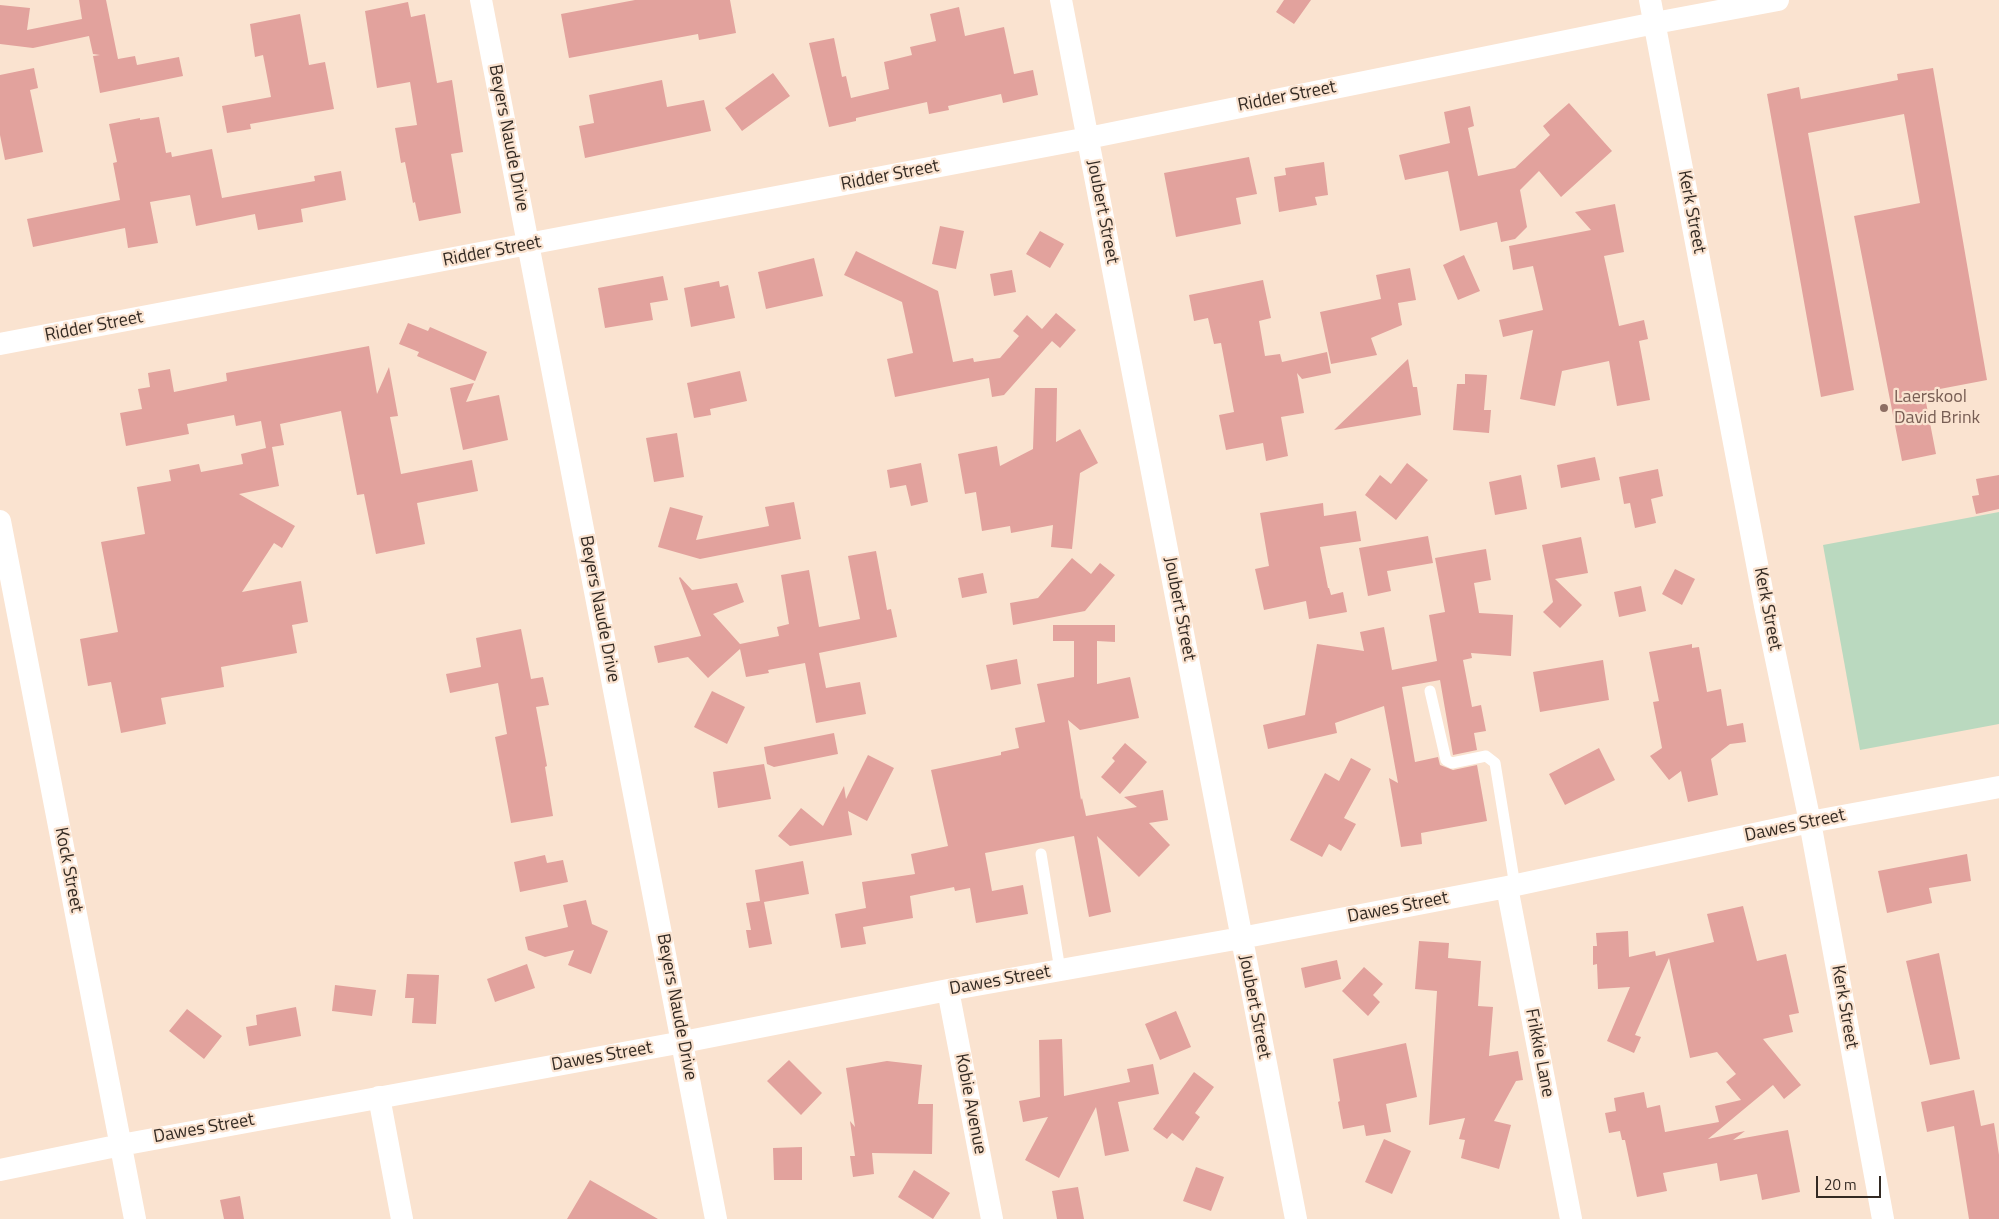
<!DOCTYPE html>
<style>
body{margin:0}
#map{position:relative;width:1999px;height:1219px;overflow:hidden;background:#fae3d0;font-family:"Titillium Web",sans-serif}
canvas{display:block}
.scale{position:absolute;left:1816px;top:1176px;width:65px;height:22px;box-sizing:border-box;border:2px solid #332a23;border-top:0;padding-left:6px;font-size:15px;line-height:18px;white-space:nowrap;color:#332a23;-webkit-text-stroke:4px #fae3d0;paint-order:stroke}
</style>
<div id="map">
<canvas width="1999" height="1219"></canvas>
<div class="scale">20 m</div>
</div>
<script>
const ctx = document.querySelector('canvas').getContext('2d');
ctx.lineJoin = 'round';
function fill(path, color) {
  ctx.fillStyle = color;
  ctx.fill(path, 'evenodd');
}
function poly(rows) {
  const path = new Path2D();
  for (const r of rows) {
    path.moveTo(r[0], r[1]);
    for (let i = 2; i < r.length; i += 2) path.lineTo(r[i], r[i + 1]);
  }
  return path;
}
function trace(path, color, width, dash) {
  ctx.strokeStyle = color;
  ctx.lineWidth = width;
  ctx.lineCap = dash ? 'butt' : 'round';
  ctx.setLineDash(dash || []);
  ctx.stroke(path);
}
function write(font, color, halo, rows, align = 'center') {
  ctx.font = font + ' "Titillium Web",sans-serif';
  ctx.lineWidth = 4.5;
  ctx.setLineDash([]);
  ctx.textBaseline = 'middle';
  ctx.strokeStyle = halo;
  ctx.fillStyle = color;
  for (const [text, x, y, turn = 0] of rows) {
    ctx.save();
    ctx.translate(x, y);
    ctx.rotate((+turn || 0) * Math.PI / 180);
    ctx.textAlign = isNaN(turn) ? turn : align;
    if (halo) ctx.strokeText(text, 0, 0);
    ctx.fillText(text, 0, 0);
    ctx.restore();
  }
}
const green = poly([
 [1999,512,1999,724,1860,750,1823,545]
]);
const building = poly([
 [79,0,106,0,118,59,135,56,137,65,179,57,183,76,100,93,93,56,100,55,93,54,89,36,33,48,0,44,0,5,30,8,27,30,82,19],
 [635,0,730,0,736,33,699,40,698,34,569,58,561,14],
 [1284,0,1311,0,1294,24,1276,12],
 [408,2,411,17,425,14,437,83,452,80,463,152,451,154,461,213,419,221,415,202,413,203,405,162,401,163,395,128,417,125,410,82,377,88,365,11],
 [959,7,965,36,1004,27,1014,74,1033,70,1038,95,1003,103,1001,94,948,106,949,110,929,114,927,102,856,118,856,121,829,127,809,43,834,38,842,77,846,76,851,98,889,89,884,62,912,55,910,47,936,41,930,14],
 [300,14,309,65,325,62,334,109,250,124,251,129,227,133,222,106,271,97,263,55,255,57,250,24],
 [34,68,38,88,30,90,43,152,5,160,0,135,0,75],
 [1933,68,1987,380,1924,392,1936,454,1902,461,1854,216,1920,203,1904,114,1808,133,1854,390,1821,397,1767,94,1799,87,1801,99,1898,80,1897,74],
 [773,73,790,96,742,131,725,108],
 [662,80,667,107,704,100,711,131,585,158,579,126,594,123,589,95],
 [1569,103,1612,151,1561,197,1539,171,1520,190,1527,227,1515,239,1501,242,1497,222,1460,231,1448,171,1405,180,1399,155,1450,143,1444,112,1470,106,1474,126,1468,128,1478,176,1515,168,1550,135,1543,126],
 [159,117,166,153,171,152,172,157,212,149,222,198,315,181,314,176,341,171,346,200,301,209,303,222,258,230,255,214,196,226,190,195,150,202,158,243,128,248,125,228,33,247,27,219,120,200,113,163,117,162,109,124,140,118,140,120],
 [1249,157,1257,194,1236,198,1241,224,1176,237,1164,173],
 [1324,162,1328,195,1315,197,1317,205,1279,212,1274,177,1286,175,1285,168],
 [1615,204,1624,252,1604,256,1619,326,1644,320,1648,339,1639,341,1650,400,1617,406,1609,361,1562,371,1555,406,1520,399,1533,330,1503,337,1499,320,1543,310,1533,266,1513,270,1509,246,1591,230,1575,212],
 [940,226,964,231,956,269,932,264],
 [1040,231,1064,244,1050,268,1026,254],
 [856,251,938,291,953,362,973,358,974,362,1000,358,1019,336,1013,331,1027,315,1042,329,1056,313,1076,330,1060,348,1052,341,1004,395,992,397,989,378,895,397,887,359,913,353,902,302,844,275],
 [1464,255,1480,291,1458,300,1443,265],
 [814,258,823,296,766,309,758,272],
 [1410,268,1416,300,1398,303,1402,325,1371,338,1377,355,1331,364,1320,312,1381,299,1376,275],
 [1012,270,1016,292,994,296,990,274],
 [663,276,668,300,650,303,653,320,605,328,598,288],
 [1263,280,1271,318,1259,321,1265,356,1280,354,1282,362,1327,352,1331,373,1302,379,1297,373,1304,413,1281,417,1288,456,1266,461,1263,443,1226,450,1219,415,1234,412,1221,343,1214,344,1208,318,1194,321,1189,295],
 [719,281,720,287,728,285,735,318,691,327,684,288],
 [408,323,428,331,430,327,487,352,475,381,417,356,419,352,399,344],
 [369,346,377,394,389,367,398,416,390,417,401,474,472,460,478,491,417,503,425,544,376,554,364,494,357,495,341,411,280,424,284,445,272,447,279,486,239,494,295,526,282,548,274,543,242,592,301,581,308,622,292,625,297,653,221,667,224,687,161,698,166,724,121,733,111,682,88,686,80,639,118,632,101,542,145,534,137,487,171,481,169,470,199,464,201,472,243,464,241,454,266,448,261,421,236,426,234,415,187,424,189,434,126,446,120,413,142,409,138,389,150,387,148,373,170,369,174,392,227,381,226,373],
 [1408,359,1413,387,1417,387,1421,415,1334,430],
 [740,371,747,401,710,409,711,415,694,418,687,383],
 [1465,374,1487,375,1484,410,1491,410,1489,433,1453,430,1457,384,1465,384],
 [474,383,466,402,499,395,508,440,463,450,450,388],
 [1035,388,1057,388,1056,442,1080,429,1098,463,1080,473,1072,549,1051,547,1053,525,1011,533,1010,526,982,531,976,492,965,494,958,454,997,446,1000,466,1033,449],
 [677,433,684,477,654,482,646,438],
 [1595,457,1600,480,1561,488,1557,465],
 [921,463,928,502,911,506,906,485,890,488,887,470],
 [1407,463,1428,480,1396,520,1365,495,1380,475,1391,484],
 [1658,469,1663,496,1651,499,1656,523,1635,528,1630,503,1624,504,1619,477],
 [1521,475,1527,509,1495,515,1489,482],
 [1999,475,1999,509,1976,514,1972,496,1979,495,1976,479],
 [794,502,801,539,700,559,658,547,670,507,703,516,696,540,769,526,765,507],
 [1323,503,1324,516,1356,511,1361,541,1320,547,1328,588,1329,588,1331,595,1343,592,1347,612,1309,619,1306,601,1264,610,1255,569,1269,566,1260,513],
 [1428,536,1433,563,1387,571,1391,591,1368,596,1359,548],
 [1581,537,1588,573,1555,579,1582,605,1560,628,1543,612,1553,602,1542,545],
 [1486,549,1491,580,1474,583,1479,613,1513,615,1511,656,1471,653,1472,658,1463,660,1472,707,1481,705,1486,731,1474,733,1477,750,1453,755,1440,680,1402,687,1415,762,1438,757,1440,765,1453,770,1477,765,1487,821,1421,833,1422,844,1401,847,1389,778,1398,783,1384,706,1335,723,1337,733,1268,749,1263,725,1305,715,1317,644,1364,651,1360,632,1384,627,1392,670,1437,661,1429,615,1445,612,1435,558],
 [876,551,887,610,891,609,897,637,819,653,826,688,860,682,866,714,816,723,805,663,768,670,769,673,746,677,740,649,708,678,688,657,658,663,654,646,701,636,679,578,680,577,692,590,737,583,744,602,713,614,740,644,779,636,777,627,789,624,781,575,809,570,819,627,860,619,848,556],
 [1072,558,1091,574,1100,563,1115,575,1085,611,1013,625,1010,603,1038,598],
 [1675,569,1695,579,1682,605,1662,594],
 [983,573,987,593,962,598,958,578],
 [1641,586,1646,611,1619,617,1614,592],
 [1053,625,1115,625,1115,642,1097,641,1097,684,1130,677,1139,718,1080,730,1068,720,1081,800,1082,798,1086,816,1137,807,1124,797,1163,790,1168,820,1149,823,1170,845,1139,877,1097,836,1111,912,1089,917,1074,836,985,853,992,891,1023,885,1028,914,976,923,970,888,955,891,954,887,910,896,913,918,863,927,866,944,841,948,835,914,866,908,862,882,915,874,911,854,948,846,931,770,1001,755,1001,752,1019,748,1015,728,1045,722,1037,684,1074,677,1074,641,1053,641],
 [521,629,531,679,543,677,549,705,536,707,547,766,545,767,553,816,511,823,495,737,507,734,498,683,450,693,446,674,481,667,476,638],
 [1692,644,1692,648,1699,647,1707,692,1721,689,1727,726,1743,723,1746,742,1730,744,1711,759,1718,795,1688,802,1681,771,1669,780,1650,756,1662,748,1653,702,1659,701,1649,652],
 [1017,659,1021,684,991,690,986,665],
 [1603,660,1609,700,1540,712,1533,672],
 [712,691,745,707,727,744,694,727],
 [834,733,838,754,774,767,767,764,764,747],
 [1125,743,1147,762,1120,794,1101,777,1115,761,1112,758],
 [1599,748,1615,780,1565,805,1549,774],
 [868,755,894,768,867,821,848,811,852,835,790,846,778,836,801,808,823,826,844,786,846,799],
 [1351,758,1371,769,1344,818,1356,824,1341,851,1329,844,1322,857,1290,840,1325,773,1339,781],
 [764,764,771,799,718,808,713,772],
 [1967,854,1971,881,1929,888,1932,903,1887,913,1878,871],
 [545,855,547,863,563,860,568,882,520,892,514,862],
 [803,861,809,894,764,902,772,944,749,948,746,930,751,930,746,903,760,901,755,870],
 [586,900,592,924,608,931,591,974,568,965,574,950,545,957,528,950,525,937,568,927,563,905],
 [1743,906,1757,961,1786,954,1799,1013,1789,1015,1793,1032,1763,1039,1801,1085,1784,1099,1773,1085,1708,1139,1745,1131,1733,1140,1788,1130,1800,1192,1762,1200,1757,1174,1720,1181,1717,1163,1663,1173,1667,1191,1637,1197,1625,1140,1622,1140,1620,1131,1609,1133,1605,1113,1616,1111,1614,1098,1644,1092,1647,1108,1660,1105,1665,1132,1719,1122,1715,1106,1741,1100,1726,1082,1736,1074,1717,1052,1690,1058,1669,958,1635,1035,1641,1037,1634,1053,1607,1041,1630,987,1598,989,1597,964,1593,965,1593,946,1597,946,1596,933,1628,931,1629,957,1655,951,1656,956,1714,942,1707,914],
 [1419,941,1449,943,1448,958,1481,961,1478,1006,1493,1007,1489,1056,1518,1051,1523,1080,1516,1081,1494,1121,1511,1125,1499,1169,1461,1158,1465,1140,1459,1139,1465,1118,1429,1125,1437,991,1415,989],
 [1939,953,1960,1059,1930,1065,1906,961],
 [1337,960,1341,979,1305,988,1301,968],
 [527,964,535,988,495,1002,487,979],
 [1364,967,1383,984,1373,995,1380,1002,1368,1016,1342,991],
 [407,974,439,975,436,1024,412,1023,414,998,405,998],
 [335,985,376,990,372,1016,332,1011],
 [296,1007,301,1036,249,1046,246,1027,257,1025,256,1015],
 [187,1009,222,1036,204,1059,169,1031],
 [1176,1011,1191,1047,1160,1060,1145,1024],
 [1062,1039,1064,1096,1130,1082,1127,1069,1153,1064,1159,1094,1118,1102,1129,1151,1105,1156,1096,1107,1059,1178,1025,1160,1048,1117,1023,1122,1019,1101,1040,1097,1039,1040],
 [1406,1043,1417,1097,1386,1104,1391,1132,1366,1136,1364,1125,1343,1129,1338,1102,1340,1101,1333,1059],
 [789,1060,822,1093,801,1115,767,1081],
 [887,1061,922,1065,918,1104,933,1104,932,1154,872,1153,874,1174,853,1177,850,1156,855,1156,850,1121,855,1127,846,1068],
 [1194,1072,1214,1087,1195,1113,1200,1117,1183,1141,1172,1133,1167,1139,1153,1129],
 [1974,1090,1981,1126,1994,1123,1999,1155,1999,1219,1969,1219,1954,1126,1927,1132,1921,1102],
 [1384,1139,1411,1151,1392,1194,1365,1182],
 [802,1147,802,1180,774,1180,773,1148],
 [1196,1167,1224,1177,1211,1211,1183,1201],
 [914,1170,950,1193,933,1219,898,1197],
 [590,1180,658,1219,567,1219],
 [1078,1187,1084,1219,1057,1219,1052,1191],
 [240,1196,244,1219,224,1219,220,1200]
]);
const lane = poly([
 [1430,691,1446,760,1452,763,1486,756,1495,763,1515,886],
 [1041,854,1060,970]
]);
const street = poly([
 [481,0,716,1219],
 [1061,0,1296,1219],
 [1650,0,1765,606,1810,822,1883,1219],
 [0,344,1088,138,1655,23,1778,0],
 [0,521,135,1219],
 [1507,887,1571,1219],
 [948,990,992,1219],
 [379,1097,402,1219],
 [0,1170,121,1145,683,1042,948,990,1241,938,1507,887,1810,822,1999,787]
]);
const markers = [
 [1884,408,5,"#8d6e63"]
];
const streetNames = [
 ["Ridder Street",1287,97,-11],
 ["Beyers Naude Drive",508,138,79],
 ["Ridder Street",890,176,-11],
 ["Joubert Street",1102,212,79],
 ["Kerk Street",1691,212,79],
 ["Ridder Street",492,252,-11],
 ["Ridder Street",94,327,-11],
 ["Beyers Naude Drive",599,609,79],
 ["Joubert Street",1179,609,79],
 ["Kerk Street",1767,609,79],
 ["Dawes Street",1795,826,-12],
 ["Kock Street",68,870,79],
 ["Dawes Street",1398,908,-11],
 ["Dawes Street",1000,981,-10],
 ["Beyers Naude Drive",676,1007,79],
 ["Joubert Street",1254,1007,79],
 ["Kerk Street",1844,1007,80],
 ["Frikkie Lane",1539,1053,79],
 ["Dawes Street",602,1057,-10],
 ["Kobie Avenue",970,1104,79],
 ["Dawes Street",204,1129,-10]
];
const educationNames = [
 ["Laerskool",1894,398],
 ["David Brink",1894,419]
];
fill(green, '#bad9bf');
fill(building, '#e2a29d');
trace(lane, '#fff', 11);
trace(street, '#fff', 22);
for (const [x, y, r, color] of markers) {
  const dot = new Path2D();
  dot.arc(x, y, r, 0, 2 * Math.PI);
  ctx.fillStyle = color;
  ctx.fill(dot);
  trace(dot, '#fae3d0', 2);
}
write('18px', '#332a23', '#fae3d0', streetNames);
write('18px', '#785e54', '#fae3d0', educationNames, 'left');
</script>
